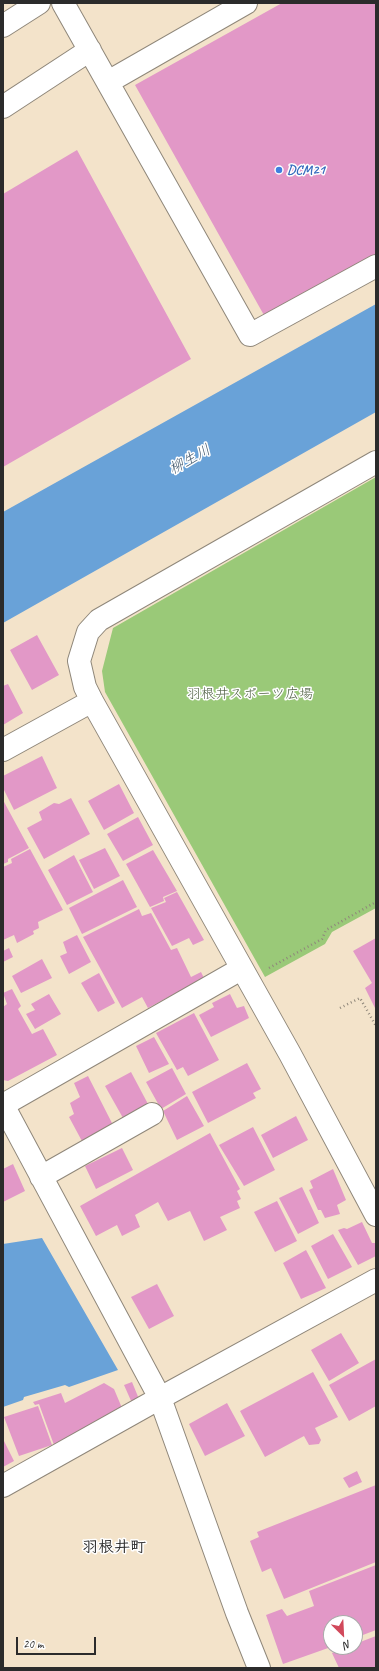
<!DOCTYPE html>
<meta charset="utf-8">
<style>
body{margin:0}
#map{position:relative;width:379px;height:1671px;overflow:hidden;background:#f3e3ca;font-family:Caveat,sans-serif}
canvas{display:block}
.frame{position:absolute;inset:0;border:4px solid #2b2b2b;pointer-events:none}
.north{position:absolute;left:323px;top:1615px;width:40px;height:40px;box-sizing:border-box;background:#fff;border:1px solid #aaa;border-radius:50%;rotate:156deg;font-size:11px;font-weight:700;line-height:16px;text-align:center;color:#2b2b2b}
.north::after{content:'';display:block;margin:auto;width:14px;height:18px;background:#d1495b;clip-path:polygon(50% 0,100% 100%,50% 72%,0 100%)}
.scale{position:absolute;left:16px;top:1637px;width:80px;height:18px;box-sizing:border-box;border:2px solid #2b2b2b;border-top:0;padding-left:5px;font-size:12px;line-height:14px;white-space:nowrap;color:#2b2b2b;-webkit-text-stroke:3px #fff;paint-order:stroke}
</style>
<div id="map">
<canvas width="379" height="1671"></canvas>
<div class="frame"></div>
<div class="north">N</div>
<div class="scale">20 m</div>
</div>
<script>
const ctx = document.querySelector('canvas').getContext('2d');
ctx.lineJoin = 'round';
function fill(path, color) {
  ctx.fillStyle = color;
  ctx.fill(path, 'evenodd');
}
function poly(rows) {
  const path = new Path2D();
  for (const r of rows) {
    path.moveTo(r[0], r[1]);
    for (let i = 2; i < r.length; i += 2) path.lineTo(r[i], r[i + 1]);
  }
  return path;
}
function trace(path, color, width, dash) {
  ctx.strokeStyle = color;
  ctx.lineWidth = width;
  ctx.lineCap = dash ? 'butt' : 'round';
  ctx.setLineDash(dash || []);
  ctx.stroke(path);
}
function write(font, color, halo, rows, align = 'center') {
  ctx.font = font + ' Caveat,"Klee One",sans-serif';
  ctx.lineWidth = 3;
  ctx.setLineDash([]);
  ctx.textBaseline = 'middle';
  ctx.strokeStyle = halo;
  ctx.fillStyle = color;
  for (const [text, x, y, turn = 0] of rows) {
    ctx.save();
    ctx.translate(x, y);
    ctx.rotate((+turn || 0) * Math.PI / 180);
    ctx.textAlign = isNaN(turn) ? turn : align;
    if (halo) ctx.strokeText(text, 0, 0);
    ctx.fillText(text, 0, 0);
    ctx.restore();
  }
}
const green = poly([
 [376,477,376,908,332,932,325,944,265,977,105,692,102,671,113,628]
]);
const water = poly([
 [376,304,376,412,3,623,3,512],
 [42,1238,118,1370,69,1387,65,1385,24,1397,23,1400,3,1407,3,1244]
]);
const building = poly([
 [282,3,376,3,376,255,265,317,135,85],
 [77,150,191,359,3,467,3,194],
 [37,635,59,675,32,690,10,650],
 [8,684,23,713,3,725,3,686],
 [42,756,57,788,14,810,3,788,3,776],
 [119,784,134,813,104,830,88,801],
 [71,798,90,834,44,859,27,828,42,820,39,812,54,803,59,804],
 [3,800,29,848,8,859,8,862,3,864],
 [138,817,153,845,123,861,107,834],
 [105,848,120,876,94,889,79,860],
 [30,849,63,910,38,922,39,928,33,931,34,934,17,943,14,935,3,940,3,867,12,863,11,859],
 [153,850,177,891,163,897,164,901,150,907,126,864],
 [74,855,93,892,67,905,48,870],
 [123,880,137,907,82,934,69,908],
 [177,892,204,940,193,945,189,938,172,946,151,908,166,902,164,898],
 [139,909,142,916,151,913,171,950,177,948,191,977,201,972,204,978,148,1008,142,997,122,1008,83,937],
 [77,935,91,962,69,974,60,956,67,953,63,942],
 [376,938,376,1010,365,988,372,983,353,951],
 [9,948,13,957,3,962,3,951],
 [42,959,52,978,21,993,12,976],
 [99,973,115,1003,98,1012,81,983],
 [12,989,21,1006,18,1009,32,1034,43,1029,57,1055,8,1081,3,1080,3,1007,7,1004,3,993],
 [49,994,61,1014,35,1029,26,1014,35,1010,31,1004],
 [230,994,237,1008,244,1006,249,1018,211,1037,199,1015,214,1007,212,1003],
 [194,1013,219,1060,188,1076,183,1067,177,1070,156,1033],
 [154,1037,169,1064,149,1073,136,1046],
 [247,1063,261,1089,253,1093,256,1098,208,1123,192,1092],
 [172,1068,186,1094,161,1109,146,1082],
 [131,1072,148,1104,123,1118,105,1086],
 [88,1076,114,1127,83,1143,69,1117,74,1114,70,1103,80,1097,74,1083],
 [187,1096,204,1126,177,1140,163,1111],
 [296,1116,308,1140,273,1158,261,1135],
 [253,1127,275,1170,244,1186,219,1145],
 [210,1133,240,1189,237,1191,241,1199,237,1201,240,1208,220,1217,227,1230,204,1241,190,1211,168,1221,158,1202,135,1215,140,1227,122,1236,117,1225,96,1236,80,1206],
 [122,1148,133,1170,96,1189,85,1166],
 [13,1164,25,1191,3,1202,3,1169],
 [333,1169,346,1200,337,1205,340,1214,325,1218,321,1210,318,1210,309,1190,313,1188,310,1181],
 [302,1187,319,1223,298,1234,279,1198],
 [277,1201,297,1241,275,1252,254,1212],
 [362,1222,372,1243,376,1243,376,1256,358,1265,338,1230,344,1228,347,1229],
 [333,1234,352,1267,328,1279,311,1246],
 [306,1250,326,1288,301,1299,283,1263],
 [157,1284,174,1316,149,1329,131,1297],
 [341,1333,359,1363,329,1381,311,1350],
 [376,1359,376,1406,349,1421,329,1385],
 [313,1372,338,1417,315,1428,321,1440,319,1444,309,1445,304,1436,265,1457,240,1411],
 [132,1382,139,1399,132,1403,124,1385],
 [104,1383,114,1389,122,1408,54,1445,39,1404,35,1405,33,1402,61,1393,65,1403],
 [227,1403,245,1436,205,1456,189,1424],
 [38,1406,52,1445,19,1456,4,1417],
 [3,1439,14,1461,3,1467],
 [357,1471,362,1482,349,1488,343,1478],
 [376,1485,376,1562,284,1599,271,1568,262,1572,250,1541,259,1537,257,1532],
 [376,1565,376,1630,355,1638,355,1623,331,1623,331,1647,283,1664,266,1615,282,1609,287,1616,314,1606,309,1591],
 [376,1636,376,1668,339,1668,332,1653,347,1647,355,1647,355,1644]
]);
const path = poly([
 [269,968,322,939,326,930,376,902],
 [340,1008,360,998,376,1026]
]);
const minor = poly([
 [63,3,250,335,376,266],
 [3,26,39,3],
 [108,82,246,3],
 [3,107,90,50],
 [376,462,99,620,88,632,79,661,85,687,92,701,290,1054,376,1215],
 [3,750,92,701],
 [3,1105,160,1398,237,1613,259,1668],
 [3,1105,241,969],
 [41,1177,152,1114],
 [3,1486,160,1398,376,1280]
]);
const markers = [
 [279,170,4,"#3f7fe0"]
];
const shopNames = [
 ["DCM21",287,170]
];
const parkNames = [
 ["羽根井スポーツ広場",250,694]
];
const waterNames = [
 ["柳生川",190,460,-29]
];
const quarterNames = [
 ["羽根井町",114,1548]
];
fill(green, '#9ac978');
fill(water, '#69a2d8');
fill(building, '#e298c7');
trace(minor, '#8f877a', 24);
trace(path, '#8f877a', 2.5, [1, 3]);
trace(minor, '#fff', 22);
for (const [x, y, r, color] of markers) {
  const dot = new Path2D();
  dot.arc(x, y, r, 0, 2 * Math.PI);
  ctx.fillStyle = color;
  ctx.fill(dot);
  trace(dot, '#fff', 1.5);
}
write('bold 14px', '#366cbe', '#fff', shopNames, 'left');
write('14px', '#526246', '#fff', parkNames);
write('italic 15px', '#445b70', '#fff', waterNames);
write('bold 16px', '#2b2b2b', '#fff', quarterNames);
</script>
